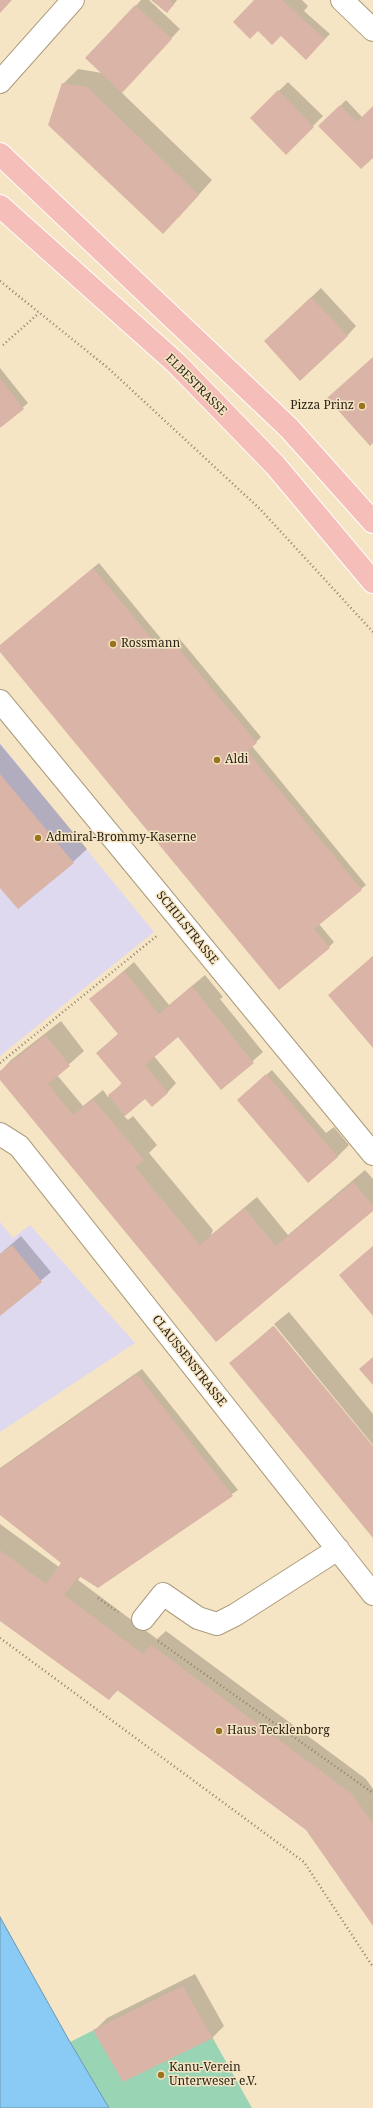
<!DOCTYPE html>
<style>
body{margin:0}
canvas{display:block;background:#f6e5c4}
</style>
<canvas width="373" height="2108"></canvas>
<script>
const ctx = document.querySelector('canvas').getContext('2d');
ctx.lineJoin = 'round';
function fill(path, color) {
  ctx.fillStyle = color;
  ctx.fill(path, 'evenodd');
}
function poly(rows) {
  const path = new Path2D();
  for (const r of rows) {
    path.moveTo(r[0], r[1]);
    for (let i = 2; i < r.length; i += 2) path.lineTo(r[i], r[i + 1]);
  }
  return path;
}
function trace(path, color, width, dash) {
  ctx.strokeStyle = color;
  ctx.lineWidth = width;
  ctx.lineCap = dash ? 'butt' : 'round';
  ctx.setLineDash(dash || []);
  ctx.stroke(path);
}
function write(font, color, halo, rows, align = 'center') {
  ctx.font = font + ' "Noto Serif",serif';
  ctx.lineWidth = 3;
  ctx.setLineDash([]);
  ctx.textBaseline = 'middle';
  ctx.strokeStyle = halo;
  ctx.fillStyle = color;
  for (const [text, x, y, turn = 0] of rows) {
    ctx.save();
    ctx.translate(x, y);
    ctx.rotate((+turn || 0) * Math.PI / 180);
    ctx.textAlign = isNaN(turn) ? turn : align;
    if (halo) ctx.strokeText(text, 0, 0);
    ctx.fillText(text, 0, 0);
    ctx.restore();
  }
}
const education = poly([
 [0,743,154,932,0,1056],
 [0,1222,13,1238,30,1225,135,1343,0,1432]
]);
const green = poly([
 [183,1985,252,2108,109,2108,70,2042]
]);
const water = poly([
 [0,1917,70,2042,109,2108,0,2108,0,1917]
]);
const shadow = poly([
 [141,0,149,0,180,29,121,92,212,180,178,218,63,84,78,69,102,73,100,45],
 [153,0,177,0,172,7],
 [255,0,302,0,308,6,304,11,330,34,306,58],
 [288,82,323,116,286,153,251,118],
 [346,100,362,117,373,107,373,156,320,126],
 [321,288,356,326,347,336,275,332],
 [0,368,28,403,0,427],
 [99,563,168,647,179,638,261,737,252,746,366,885,319,924,334,942,329,947,0,650,0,646,3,643],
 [0,744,87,849,73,862,0,886],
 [373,956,373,1046,329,995],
 [134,962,169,1005,205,975,223,997,220,999,263,1052,221,1089,178,1036,154,1056,176,1083,167,1093,145,1097,124,1116,128,1120,133,1116,157,1145,149,1153,213,1230,211,1235,257,1197,288,1235,365,1170,373,1179,373,1210,217,1341,0,1079,0,1072,11,1060,61,1021,84,1051,57,1075,83,1106,103,1090,108,1097,122,1083,97,1053,119,1033,91,999],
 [272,1070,326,1133,334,1127,349,1145,337,1157,243,1095],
 [21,1236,51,1272,0,1315,0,1254],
 [373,1246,373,1314,340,1275],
 [289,1312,373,1414,373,1445,274,1324],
 [273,1326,373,1448,373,1536,231,1363],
 [142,1369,238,1490,98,1587,81,1576,78,1580,157,1639,166,1631,366,1779,373,1789,373,1925,307,1830,118,1690,109,1699,0,1619,0,1524,59,1567,63,1562,0,1514,0,1468],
 [195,1974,224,2026,212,2038,95,2030,107,2018]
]);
const building = poly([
 [0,0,12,0,0,13],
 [151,0,169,0,174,4,167,13],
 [254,0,282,0,325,39,306,60,281,36,272,45,258,31,250,39,233,22],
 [135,5,172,39,122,93,85,58],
 [62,83,87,87,199,195,163,234,48,125],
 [278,90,314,127,286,155,250,118],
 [340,105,357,122,373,106,373,158,361,169,318,126],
 [311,297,348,336,300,381,264,341],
 [373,357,373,443,370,446,327,398],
 [0,379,24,409,0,428],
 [93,568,162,651,173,642,257,743,247,751,362,890,314,929,330,948,279,990,0,652,0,645],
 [0,774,74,863,18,909,0,888],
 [373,956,373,1048,328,995],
 [124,971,159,1014,192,986,254,1063,221,1090,178,1037,145,1065,168,1093,152,1107,145,1099,125,1116,108,1095,122,1084,96,1053,118,1034,89,999],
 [46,1035,70,1066,48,1084,73,1115,93,1099,144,1160,135,1167,200,1245,244,1208,276,1246,353,1182,373,1206,373,1211,216,1342,0,1080,0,1071],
 [266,1074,338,1157,308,1183,237,1100],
 [12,1245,42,1282,0,1316,0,1254],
 [373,1246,373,1316,339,1275],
 [274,1326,373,1446,373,1538,229,1363],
 [373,1357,373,1385,359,1369],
 [137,1374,233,1496,98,1588,79,1576,64,1595,143,1654,151,1645,352,1794,373,1824,373,1926,306,1830,117,1690,109,1700,0,1621,0,1550,46,1584,61,1563,0,1515,0,1469],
 [183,1985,213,2038,123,2082,93,2030]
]);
const path = poly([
 [0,281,108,368,260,509,373,632],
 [3,345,39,313],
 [0,1063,158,935],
 [98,1598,118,1612],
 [0,1638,304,1862,373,1967],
 [158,1641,373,1793]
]);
const minor = poly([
 [342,0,373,30],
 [0,82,73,0],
 [0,701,373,1154],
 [0,1134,19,1146,373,1594],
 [143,1619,163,1594,198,1618,217,1624,235,1615,338,1549]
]);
const major = poly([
 [0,154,289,428,373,522],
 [0,206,176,363,275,465,373,582]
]);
const markers = [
 [362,406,4,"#98741e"],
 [113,644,4,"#98741e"],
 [217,760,4,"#98741e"],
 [38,838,4,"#98741e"],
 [219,1731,4,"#98741e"],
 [161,2075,4,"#98741e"]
];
const streetNames = [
 ["ELBESTRASSE",196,385,45],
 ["SCHULSTRASSE",187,928,51],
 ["CLAUSSENSTRASSE",189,1361,52]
];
const poiNames = [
 ["Pizza Prinz",354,406,"right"],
 ["Rossmann",121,644],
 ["Aldi",225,760],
 ["Admiral-Brommy-Kaserne",46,838],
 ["Haus Tecklenborg",227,1731],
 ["Kanu-Verein",169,2068],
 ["Unterweser e.V.",169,2082]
];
fill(education, '#ded9ef');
fill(green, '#99d5b5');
fill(water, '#89cbf5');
trace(water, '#6b97b1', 1);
fill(shadow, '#0003');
fill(building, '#d9b4a7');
trace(minor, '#ac9c7d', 24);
trace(major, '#fff', 24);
trace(path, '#8d816b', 2.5, [1, 3]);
trace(minor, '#fff', 22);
trace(major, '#f5beb9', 22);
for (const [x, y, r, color] of markers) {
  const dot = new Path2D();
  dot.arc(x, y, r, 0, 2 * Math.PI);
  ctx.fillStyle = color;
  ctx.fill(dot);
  trace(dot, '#f6e5c4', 1.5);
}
write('12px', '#251f12', '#f6e5c4', streetNames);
write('12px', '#251f12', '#f6e5c4', poiNames, 'left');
</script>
